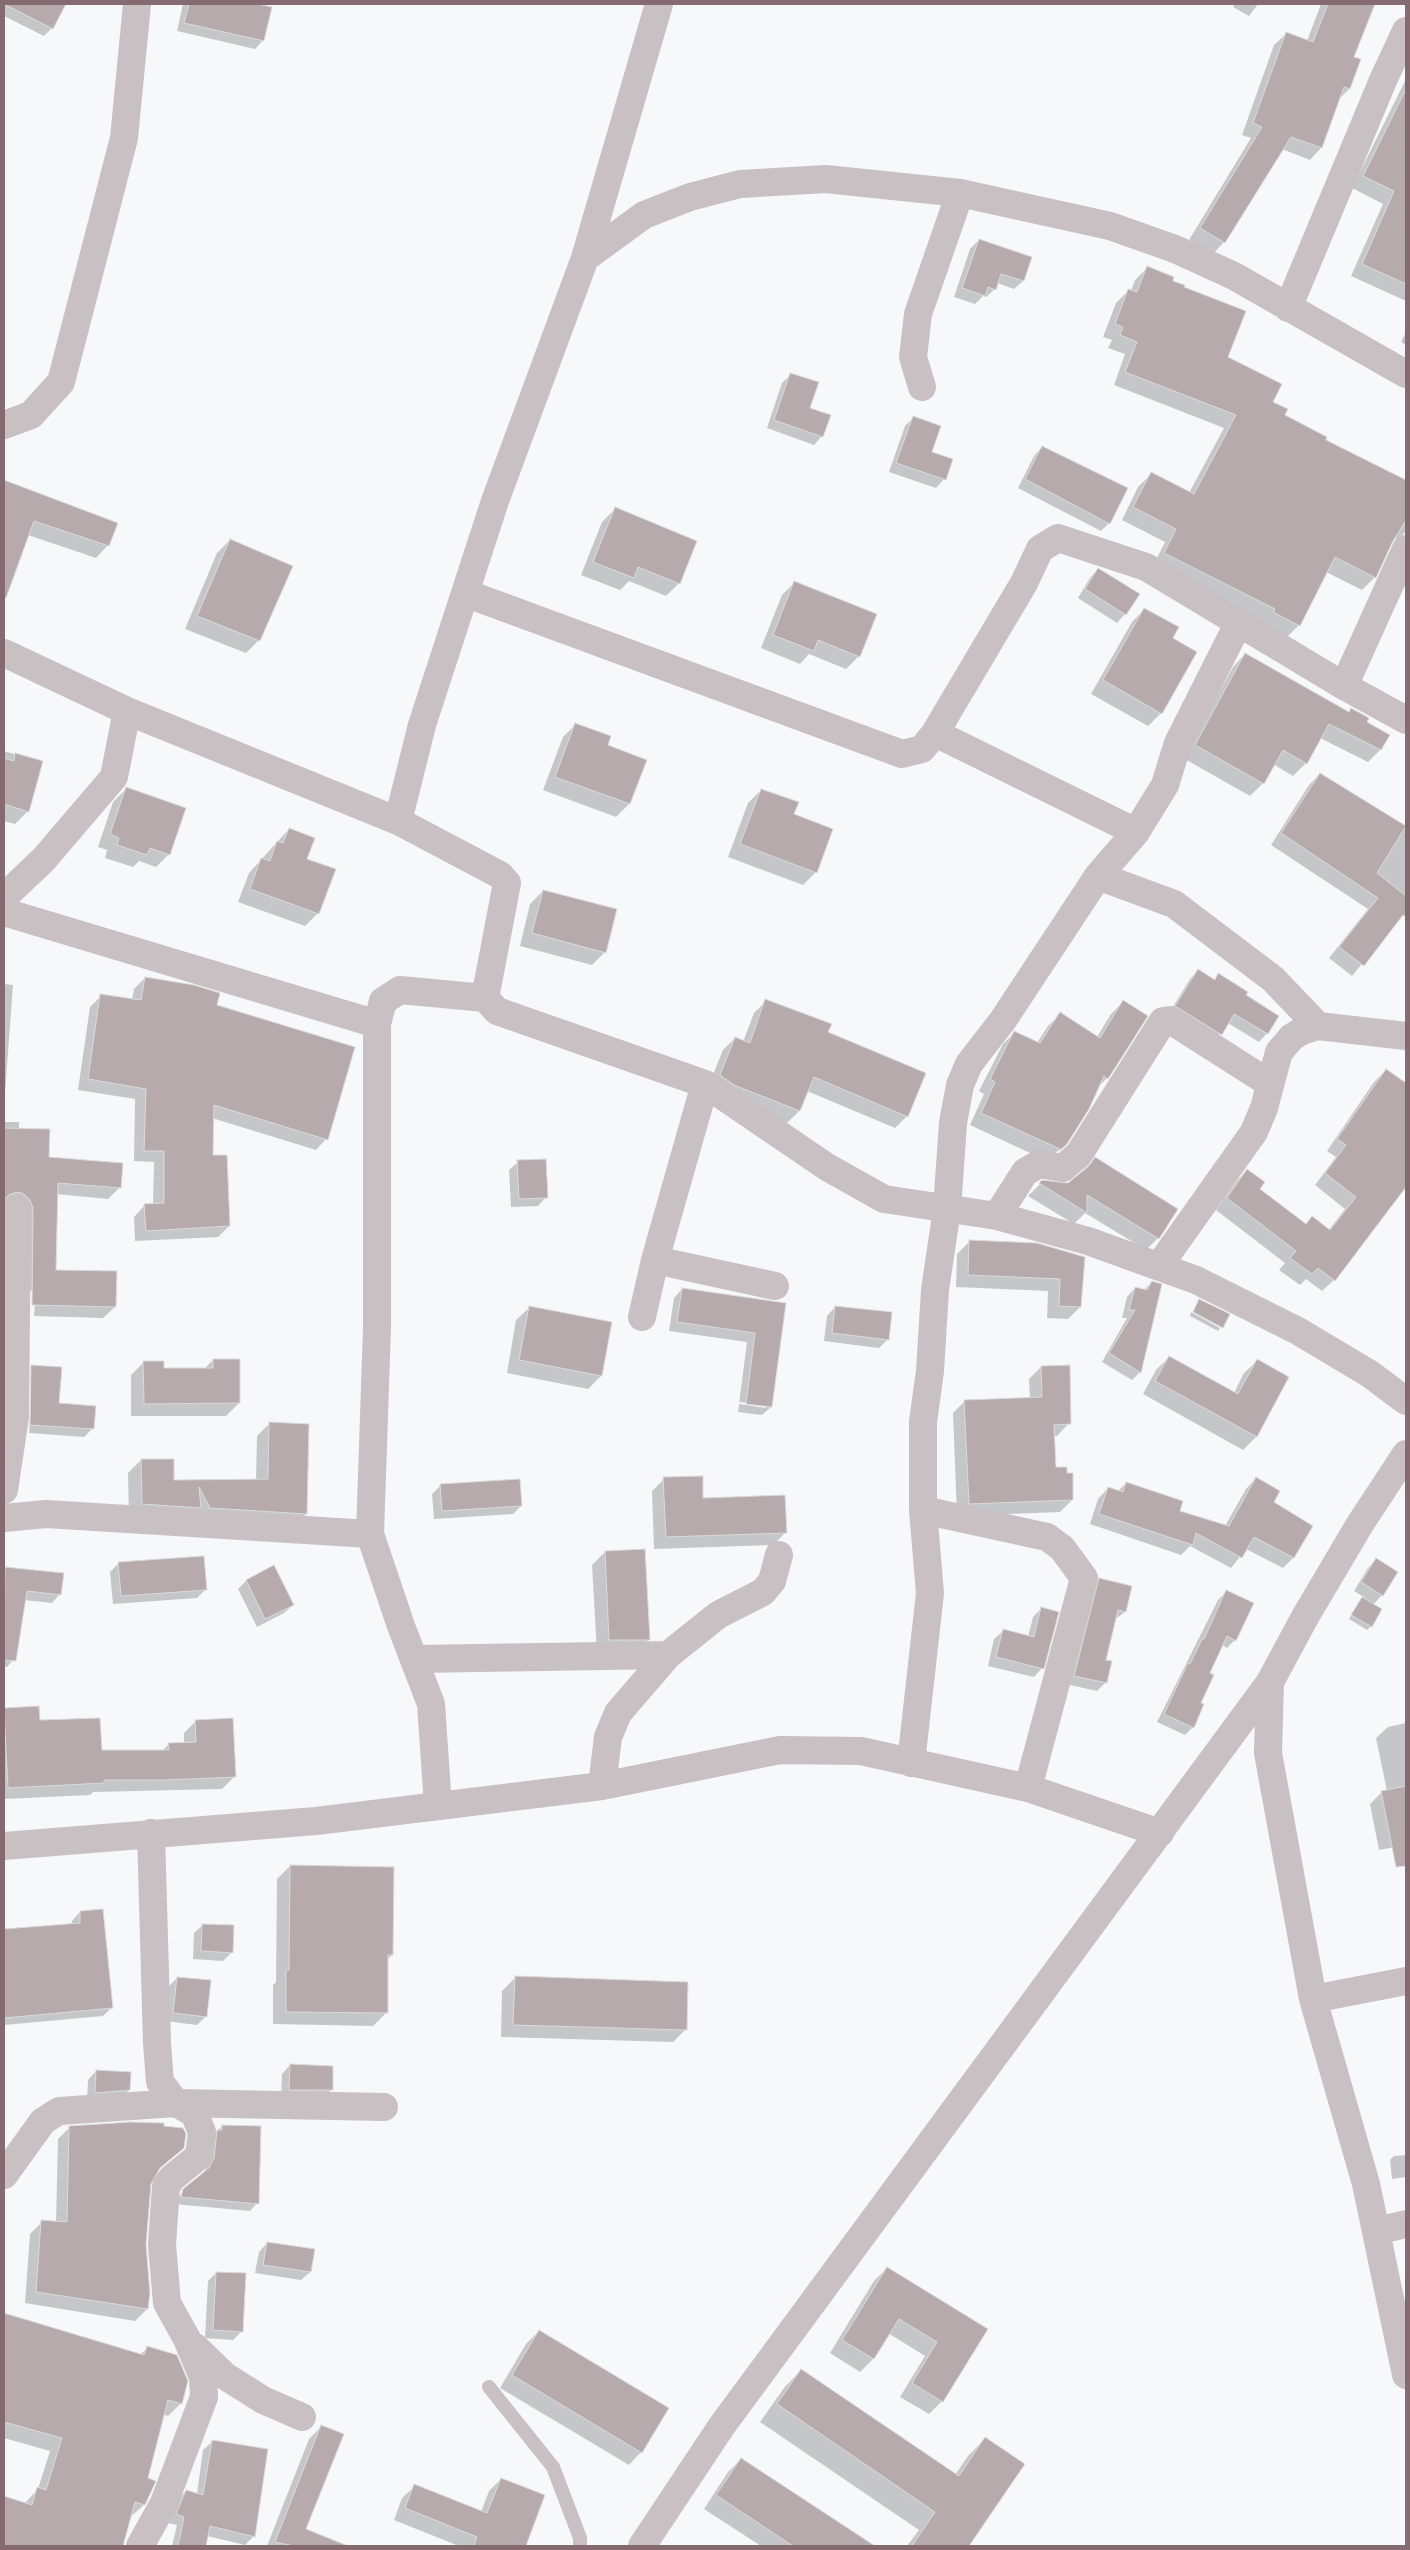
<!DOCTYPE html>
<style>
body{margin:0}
#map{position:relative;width:1410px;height:2550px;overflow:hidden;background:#f7f8f9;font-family:"Alegreya Sans",sans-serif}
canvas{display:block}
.frame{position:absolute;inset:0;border:5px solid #856a71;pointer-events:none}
</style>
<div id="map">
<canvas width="1410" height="2550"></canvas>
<div class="frame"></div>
</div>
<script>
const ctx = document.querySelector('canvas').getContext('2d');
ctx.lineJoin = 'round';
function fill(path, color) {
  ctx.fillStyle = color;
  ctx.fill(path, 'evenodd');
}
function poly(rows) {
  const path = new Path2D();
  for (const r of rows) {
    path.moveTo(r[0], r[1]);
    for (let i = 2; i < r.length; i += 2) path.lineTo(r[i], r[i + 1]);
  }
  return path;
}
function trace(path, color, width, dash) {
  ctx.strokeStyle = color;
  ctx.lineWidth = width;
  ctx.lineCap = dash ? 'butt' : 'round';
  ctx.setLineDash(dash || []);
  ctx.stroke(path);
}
const shadow = poly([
 [4,4,64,4,52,28,44,36,4,16],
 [183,4,251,4,270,8,263,40,255,49,177,31],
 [1235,4,1258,4,1249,16,1233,7],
 [1321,4,1374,4,1353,58,1349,89,1339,99,1321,148,1310,160,1282,149,1224,242,1213,254,1189,240,1251,138,1242,135,1274,45,1286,34,1307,41],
 [1406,79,1406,301,1351,276,1383,204,1352,188],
 [979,240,1030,258,1023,281,1014,289,997,283,995,289,986,297,983,296,975,304,954,297,970,249],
 [1148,267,1183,288,1226,357,1283,416,1324,440,1406,481,1406,531,1398,540,1394,537,1375,577,1362,590,1326,572,1299,625,1286,638,1153,566,1165,542,1122,520,1138,487,1151,474,1189,493,1224,428,1114,385,1125,354,1108,348,1112,340,1103,337,1116,303,1129,290,1131,291,1135,280],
 [1406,332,1406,345,1401,342],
 [791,374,822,436,814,445,767,428,782,383],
 [913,418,944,479,936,488,889,472,905,426],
 [1042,447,1109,523,1101,531,1018,488,1034,456],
 [4,481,116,523,108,545,96,558,28,535,4,598],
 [615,509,679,583,666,596,629,581,620,590,581,575,602,522],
 [230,540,259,640,246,653,185,629,217,553],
 [1098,569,1125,614,1117,623,1078,598,1090,578],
 [795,582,859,656,846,669,809,654,800,664,761,648,782,595],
 [1145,609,1171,639,1161,713,1148,726,1091,694,1132,622],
 [1245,654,1348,712,1351,709,1365,722,1380,750,1368,762,1320,738,1306,763,1293,776,1273,764,1263,783,1250,796,1183,758,1233,667],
 [576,724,606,746,645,761,629,804,616,817,543,790,563,737],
 [4,751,41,762,28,811,15,824,4,821],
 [1320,774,1406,828,1406,909,1352,976,1329,958,1368,909,1271,845,1309,785],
 [126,789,169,854,156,867,139,861,133,867,105,858,107,850,98,847,113,802],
 [761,790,793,815,816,872,803,885,728,857,748,803],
 [289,829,306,860,318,913,305,926,238,902,249,873],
 [543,891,605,952,592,965,520,946,530,904],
 [1198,971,1213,980,1219,975,1277,1016,1267,1033,1259,1042,1228,1023,1213,1042,1168,1015,1190,979],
 [145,978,215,1006,326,1139,316,1150,212,1118,212,1156,229,1226,218,1237,135,1241,134,1217,144,1206,153,1205,154,1162,134,1161,135,1099,78,1090,90,1007,101,996,132,1000,134,989],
 [4,984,13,985,4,1107],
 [766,1001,827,1033,907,1116,895,1128,807,1091,799,1111,787,1123,722,1097,708,1087,723,1050,735,1038,743,1042,754,1013],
 [1123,1002,1107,1078,1098,1087,1066,1143,1047,1161,970,1125,984,1094,979,1091,1003,1044,1015,1032,1037,1043,1048,1026,1060,1014,1097,1037,1111,1014],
 [1386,1070,1406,1084,1406,1185,1334,1280,1322,1291,1306,1279,1300,1285,1279,1270,1285,1263,1216,1210,1236,1182,1247,1170,1258,1189,1305,1225,1328,1231,1345,1209,1315,1185,1336,1157,1327,1151,1374,1082],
 [4,1122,19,1122,19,1129,48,1158,120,1187,108,1199,56,1194,54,1271,115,1307,103,1318,34,1316,36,1291,21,1290,4,1203],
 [1095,1159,1158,1238,1146,1250,1085,1213,1074,1224,1028,1196,1042,1182,1068,1184],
 [518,1162,546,1197,538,1206,511,1207,509,1170],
 [969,1242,1036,1244,1080,1307,1068,1319,1047,1318,1048,1291,956,1287,957,1254],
 [1152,1282,1140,1372,1132,1380,1102,1362,1127,1318,1122,1318,1127,1297,1135,1288,1144,1290],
 [682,1289,785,1304,771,1407,762,1415,738,1412,747,1342,669,1331,674,1298],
 [740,1402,766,1405,766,1408,739,1404],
 [835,1307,888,1339,879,1348,824,1341,827,1316],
 [529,1308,601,1376,588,1389,507,1373,516,1320],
 [1191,1312,1220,1328,1218,1331,1190,1316],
 [1169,1357,1234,1393,1244,1373,1257,1361,1288,1377,1256,1437,1243,1450,1143,1394,1156,1370],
 [213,1360,239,1403,226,1416,131,1416,131,1375,144,1362,163,1369,204,1369],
 [1041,1367,1069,1423,1057,1436,1054,1436,1055,1469,1072,1500,1060,1512,957,1516,953,1413,965,1401,1030,1399,1029,1379],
 [33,1376,58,1404,93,1428,84,1437,29,1433],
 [270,1423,308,1425,306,1514,293,1527,129,1517,128,1473,141,1460,173,1481,256,1480,257,1436],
 [1256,1478,1272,1503,1293,1558,1283,1568,1246,1549,1231,1568,1190,1546,1181,1555,1090,1524,1098,1499,1108,1488,1118,1491,1126,1483,1178,1512,1225,1526,1246,1489],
 [664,1479,702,1499,785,1533,773,1545,654,1549,652,1491],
 [441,1485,521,1506,513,1514,434,1519,432,1494],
 [605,1552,649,1639,636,1652,597,1653,592,1565],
 [1376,1560,1382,1595,1373,1605,1371,1626,1367,1630,1349,1619,1364,1597,1354,1591,1368,1568],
 [119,1563,205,1590,197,1598,113,1604,110,1572],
 [274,1567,293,1605,284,1613,257,1627,238,1589,246,1581],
 [5,1568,60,1594,52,1603,24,1600,15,1658,7,1667,4,1666],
 [1100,1580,1125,1612,1114,1620,1104,1661,1110,1662,1105,1683,1097,1691,1066,1684,1091,1588],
 [1226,1592,1235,1640,1227,1648,1222,1645,1209,1674,1193,1727,1185,1735,1157,1722,1218,1600],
 [1041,1609,1042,1668,1034,1677,988,1666,994,1639,1003,1631,1028,1637,1033,1617],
 [4,1710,38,1722,101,1751,162,1751,169,1744,184,1743,184,1733,196,1721,235,1776,222,1789,93,1792,90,1795,4,1799],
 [1406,1723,1406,1845,1379,1850,1370,1804,1382,1792,1387,1791,1376,1738,1388,1727],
 [290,1866,392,1955,387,1960,386,2013,373,2026,273,2024,273,1985,276,1982,277,1879],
 [80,1912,112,2007,103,2016,4,2025,4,1930,72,1925,72,1921],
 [203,1925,232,1952,223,1961,193,1959,194,1933],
 [177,1978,206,2016,197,2025,165,2021,168,1987],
 [515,1978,686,2029,673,2042,501,2037,502,1991],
 [290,2065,331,2090,323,2098,281,2098,282,2074],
 [96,2071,129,2090,120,2099,87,2101,88,2080],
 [222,2126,257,2203,250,2211,174,2204,174,2201,203,2174,207,2167,210,2139],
 [70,2127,163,2127,183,2147,156,2172,149,2185,145,2244,147,2309,135,2321,25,2303,30,2234,42,2222,56,2223,58,2139],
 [1406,2155,1406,2177,1392,2179,1390,2160,1394,2156],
 [267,2243,313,2250,310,2272,301,2280,255,2273,259,2252],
 [887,2268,986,2330,942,2401,929,2414,900,2397,925,2356,888,2333,873,2359,860,2372,830,2353,874,2281],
 [216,2273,242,2331,233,2340,205,2338,208,2281],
 [4,2314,140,2355,147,2348,181,2403,168,2416,163,2414,146,2479,144,2505,130,2517,121,2546,4,2546,4,2498,24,2504,38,2489,50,2451,4,2438],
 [539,2331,641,2452,629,2465,500,2388,526,2344],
 [801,2370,955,2475,968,2456,985,2439,1023,2465,967,2546,907,2546,919,2530,760,2422,784,2388],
 [321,2427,305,2529,347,2546,267,2546,309,2439],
 [212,2442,254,2536,245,2545,207,2536,205,2546,172,2546,177,2525,168,2523,177,2500,186,2491,197,2494,203,2450],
 [741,2459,873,2546,761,2546,704,2509,728,2472],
 [501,2479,544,2496,524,2546,459,2546,394,2520,402,2498,415,2486,481,2512,489,2491]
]);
const building = poly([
 [4,4,66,4,53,29,4,4],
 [189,4,257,4,272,7,264,41,184,23,189,4],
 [1328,4,1375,4,1354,57,1361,59,1350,89,1344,87,1322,148,1291,137,1225,243,1200,228,1262,127,1253,123,1286,32,1313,42,1328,4],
 [1406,89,1406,284,1362,264,1394,191,1363,176,1406,89],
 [979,239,1032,257,1024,281,1001,274,996,290,988,287,985,296,962,288,979,239],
 [1147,266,1174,277,1173,281,1185,285,1184,287,1246,311,1228,357,1282,384,1273,402,1288,409,1285,415,1327,437,1326,440,1406,480,1406,520,1392,543,1376,578,1335,557,1300,626,1273,612,1275,609,1164,553,1176,529,1133,507,1151,472,1194,494,1236,415,1125,372,1137,342,1120,335,1123,327,1115,324,1128,289,1137,292,1147,266],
 [790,373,819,382,810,408,831,415,823,437,774,420,790,373],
 [913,416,941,426,932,452,953,459,946,480,896,463,913,416],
 [1042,446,1128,488,1110,524,1025,479,1042,446],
 [4,480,118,523,109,546,34,521,6,598,4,597,4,480],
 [615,507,697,541,680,584,638,567,634,578,593,562,615,507],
 [230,539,293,566,260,641,197,616,230,539],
 [1098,568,1140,594,1126,615,1085,589,1098,568],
 [794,581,877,614,860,657,818,640,814,651,773,635,794,581],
 [1144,608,1179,627,1173,638,1197,652,1162,714,1103,680,1144,608],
 [1245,653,1349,712,1351,708,1369,718,1367,722,1390,735,1381,750,1329,724,1307,764,1283,750,1264,784,1195,745,1245,653],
 [575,723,611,736,608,745,647,760,630,804,555,777,575,723],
 [15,753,43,761,29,812,4,804,4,758,14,761,15,753],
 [1320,773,1406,826,1377,873,1406,896,1406,917,1403,915,1364,966,1339,947,1378,898,1281,833,1320,773],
 [126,787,186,808,170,855,150,848,147,855,117,845,119,838,110,834,126,787],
 [761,789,799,802,794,814,833,829,817,873,740,844,761,789],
 [289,828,315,838,307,859,336,869,319,914,250,889,261,858,270,861,277,841,283,843,289,828],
 [543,890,617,909,606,953,532,933,543,890],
 [1198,969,1215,980,1218,973,1248,992,1246,995,1279,1016,1268,1034,1234,1014,1222,1035,1175,1006,1198,969],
 [145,977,194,985,220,993,217,1005,355,1047,328,1140,214,1105,213,1155,227,1155,230,1226,146,1231,144,1204,164,1203,164,1151,144,1151,146,1089,88,1079,100,994,141,1000,145,977],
 [765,999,832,1024,828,1032,926,1073,908,1117,814,1077,800,1111,734,1085,720,1075,735,1037,750,1043,765,999],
 [1123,1000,1148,1016,1108,1079,1104,1076,1089,1109,1067,1144,1059,1151,1060,1149,981,1113,995,1082,990,1079,1014,1031,1040,1043,1060,1012,1100,1038,1123,1000],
 [1386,1069,1406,1083,1406,1187,1335,1281,1318,1268,1312,1274,1290,1258,1296,1251,1227,1198,1247,1169,1265,1182,1260,1189,1306,1224,1312,1216,1330,1230,1356,1197,1325,1173,1346,1145,1337,1139,1386,1069],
 [4,1128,50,1129,49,1157,123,1163,121,1188,58,1183,56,1270,117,1271,116,1307,32,1305,33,1208,30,1200,24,1194,18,1192,10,1194,4,1200,4,1128],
 [1095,1157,1178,1209,1159,1239,1087,1195,1087,1213,1039,1183,1042,1180,1068,1183,1089,1166,1095,1157],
 [546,1159,548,1198,519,1199,517,1160,546,1159],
 [969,1240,1037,1243,1085,1257,1081,1307,1059,1306,1060,1279,968,1275,969,1240],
 [1152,1281,1162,1284,1141,1373,1109,1353,1135,1310,1129,1310,1135,1287,1147,1290,1152,1281],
 [682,1288,786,1303,772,1407,746,1404,755,1333,677,1322,682,1288],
 [1199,1299,1230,1314,1223,1328,1193,1312,1199,1299],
 [529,1306,612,1322,602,1376,519,1360,529,1306],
 [835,1306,892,1312,889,1340,832,1333,835,1306],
 [1169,1356,1238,1394,1257,1359,1289,1377,1257,1437,1155,1381,1169,1356],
 [213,1359,240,1359,240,1403,144,1404,143,1361,164,1361,164,1368,213,1368,213,1359],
 [31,1365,62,1367,59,1403,96,1406,94,1429,30,1425,31,1365],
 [1070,1365,1071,1424,1054,1425,1056,1467,1067,1467,1067,1473,1073,1473,1073,1500,969,1504,964,1400,1042,1397,1041,1366,1070,1365],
 [269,1422,309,1424,307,1514,210,1508,199,1487,201,1508,142,1504,141,1459,174,1459,174,1480,268,1479,269,1422],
 [703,1476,703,1498,785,1495,787,1533,666,1537,663,1477,703,1476],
 [1256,1477,1280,1491,1274,1502,1313,1526,1294,1558,1254,1537,1242,1558,1196,1533,1193,1545,1099,1514,1108,1487,1123,1492,1126,1482,1183,1501,1180,1511,1229,1526,1256,1477],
 [520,1479,522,1506,442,1511,440,1484,520,1479],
 [645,1549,650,1640,609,1640,605,1551,645,1549],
 [204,1556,207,1590,121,1596,118,1562,204,1556],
 [1376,1558,1398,1572,1383,1596,1361,1582,1376,1558],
 [274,1565,294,1605,265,1619,246,1580,274,1565],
 [5,1567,64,1573,61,1595,27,1591,16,1661,4,1660,5,1567],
 [1099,1578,1132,1586,1126,1612,1118,1610,1106,1660,1112,1661,1107,1683,1074,1676,1099,1578],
 [1226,1590,1254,1603,1236,1641,1227,1636,1210,1673,1214,1675,1201,1703,1204,1704,1194,1728,1164,1714,1188,1663,1190,1664,1202,1639,1204,1639,1226,1590],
 [1362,1597,1382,1609,1372,1627,1351,1615,1362,1597],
 [1041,1607,1059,1612,1044,1669,996,1657,1003,1629,1034,1637,1041,1607],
 [39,1706,40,1720,100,1718,102,1750,169,1750,168,1743,196,1742,195,1720,233,1718,236,1777,166,1780,104,1780,104,1783,8,1788,4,1708,39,1706],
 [1406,1786,1406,1866,1396,1867,1381,1791,1406,1786],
 [290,1865,394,1867,393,1955,388,1955,388,2013,286,2012,286,1970,289,1970,290,1865],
 [103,1909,113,2008,4,2018,4,1929,80,1923,80,1911,103,1909],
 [202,1924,234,1925,233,1953,201,1951,202,1924],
 [515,1976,688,1982,687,2030,513,2025,515,1976],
 [177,1977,211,1980,207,2017,173,2013,177,1977],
 [290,2064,333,2066,333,2090,289,2090,290,2064],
 [96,2070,131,2072,130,2090,95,2093,96,2070],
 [131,2122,164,2123,164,2126,183,2128,186,2134,184,2148,160,2168,151,2184,146,2244,150,2293,148,2309,36,2292,41,2220,67,2222,69,2126,131,2122],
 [222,2125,261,2126,259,2204,181,2197,183,2189,209,2168,214,2158,217,2130,222,2130,222,2125],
 [267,2242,315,2249,311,2272,263,2265,267,2242],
 [887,2267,988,2329,943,2402,912,2383,937,2342,899,2319,874,2359,842,2340,887,2267],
 [216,2272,246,2273,243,2332,213,2330,216,2272],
 [4,2313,144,2355,147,2346,177,2355,188,2381,182,2404,168,2400,148,2478,156,2481,145,2505,135,2502,123,2546,4,2546,4,2496,32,2505,37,2487,46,2490,62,2438,4,2422,4,2313],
 [539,2330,669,2408,642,2453,512,2375,539,2330],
 [801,2369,959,2476,985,2437,1025,2464,969,2546,912,2546,935,2512,777,2404,801,2369],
 [321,2425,344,2434,306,2529,348,2546,294,2546,275,2542,321,2425],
 [212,2440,268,2449,255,2537,210,2526,206,2546,178,2546,184,2517,176,2514,186,2490,203,2495,212,2440],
 [741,2458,875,2546,793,2546,716,2495,741,2458],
 [501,2478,545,2495,526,2546,474,2546,477,2537,405,2508,414,2484,487,2513,501,2478]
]);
const service = poly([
 [489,2387,553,2467,580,2538,580,2546]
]);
const minor = poly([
 [585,258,644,215,690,197,740,184,826,179,960,193,1110,226,1175,249,1234,276,1406,374],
 [1288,308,1384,78,1406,31],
 [922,387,913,357,918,314,960,193],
 [4,425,31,415,61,382,124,138,137,4],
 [465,593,902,754,922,749,935,733,1024,583,1040,549,1058,538,1146,567,1344,686,1406,720],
 [4,653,127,711,398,821,500,875,507,883,485,998,497,1011,705,1084,827,1167,884,1199,997,1216,1088,1241,1196,1280,1298,1331,1370,1374,1406,1401],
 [1344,686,1406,549],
 [935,733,1136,832],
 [398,821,422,725,495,501,585,258,659,4],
 [1098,876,1174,904,1273,979,1318,1026],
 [4,897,44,859,114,777,127,711],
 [4,912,377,1024],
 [997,1216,1025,1172,1039,1164,1063,1168,1079,1154,1163,1021,1170,1020,1269,1083],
 [655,1260,775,1286],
 [1159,1266,1254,1132,1264,1108,1279,1052,1292,1037,1302,1031,1318,1026,1406,1036],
 [642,1317,655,1260,705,1084],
 [1406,1454,1360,1524,1305,1617,1270,1682,1268,1753,1313,1999,1366,2184,1406,2375],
 [4,1490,15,1417,17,1208],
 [923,1510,1047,1537,1062,1548,1084,1578,1028,1788],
 [4,1518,46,1514,370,1534],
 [414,1659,668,1655],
 [911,1763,930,1593,923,1510,923,1422,930,1371,935,1290,947,1209,953,1123,960,1085,969,1064,1003,1020,1098,876,1136,832,1165,785,1178,743,1238,624],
 [602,1786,608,1737,618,1713,668,1655,718,1615,763,1592,772,1581,779,1555],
 [438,1806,431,1704,401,1626,370,1534,377,1327,377,1024,383,1001,400,990,485,998],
 [4,1846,316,1821,602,1786,780,1750,861,1751,1028,1788,1160,1833],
 [1313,1999,1406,1981],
 [4,2175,43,2121,59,2111,176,2103,384,2107],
 [1377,2231,1406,2224],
 [195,2347,225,2376,263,2400,302,2417],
 [140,2546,164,2503,204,2397,203,2377,187,2339,167,2303,162,2245,166,2186,172,2178,199,2156,202,2132,194,2113,176,2103,160,2082,157,2043,151,1833],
 [642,2546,721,2427,1270,1682]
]);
fill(shadow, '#0003');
fill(building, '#b7aaad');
trace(building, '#d9dadb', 1);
trace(service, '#c8c0c2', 14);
trace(minor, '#c8c0c2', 28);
</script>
